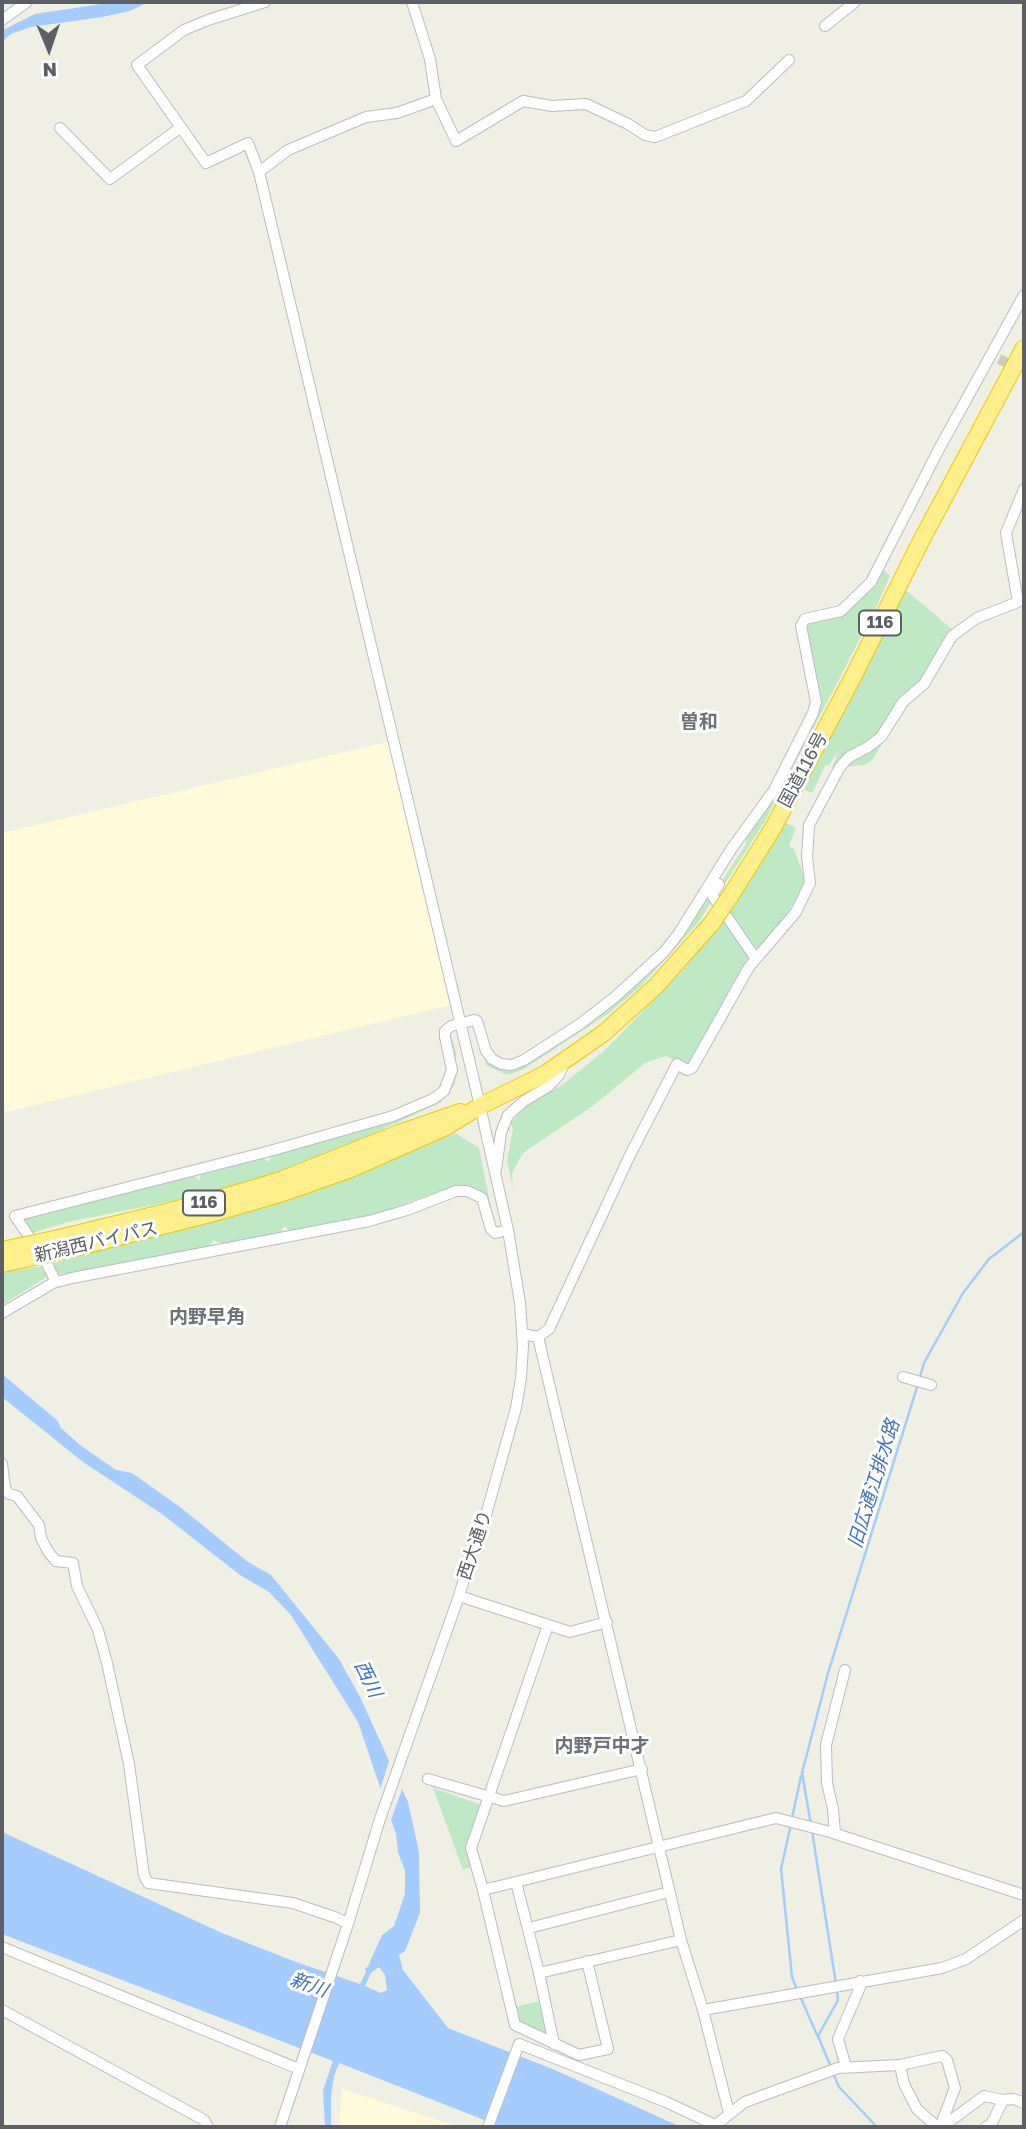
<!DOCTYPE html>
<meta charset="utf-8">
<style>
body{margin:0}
#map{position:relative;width:1026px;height:2129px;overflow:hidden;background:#f0efe4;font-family:"Golos Text",sans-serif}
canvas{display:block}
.frame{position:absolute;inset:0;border:4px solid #5c5f66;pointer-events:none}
.north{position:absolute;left:14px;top:14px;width:70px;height:70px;-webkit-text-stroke:5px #fff;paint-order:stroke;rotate:178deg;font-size:19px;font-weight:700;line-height:28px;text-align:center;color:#5c5f66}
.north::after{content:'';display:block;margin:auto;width:24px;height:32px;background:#5c5f66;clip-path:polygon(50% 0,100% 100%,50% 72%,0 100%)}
</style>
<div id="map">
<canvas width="1026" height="2129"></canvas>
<div class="frame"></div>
<div class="north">N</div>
</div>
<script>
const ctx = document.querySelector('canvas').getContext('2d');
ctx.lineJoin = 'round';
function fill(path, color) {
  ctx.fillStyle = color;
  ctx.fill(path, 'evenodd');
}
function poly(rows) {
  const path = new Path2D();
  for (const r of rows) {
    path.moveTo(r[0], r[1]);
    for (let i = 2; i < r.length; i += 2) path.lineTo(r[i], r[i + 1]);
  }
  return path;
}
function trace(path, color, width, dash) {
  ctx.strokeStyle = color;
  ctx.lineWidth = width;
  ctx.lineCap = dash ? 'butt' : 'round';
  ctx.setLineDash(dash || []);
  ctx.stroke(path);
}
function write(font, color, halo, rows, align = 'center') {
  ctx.font = font + ' "Golos Text","Noto Sans JP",sans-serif';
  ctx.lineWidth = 6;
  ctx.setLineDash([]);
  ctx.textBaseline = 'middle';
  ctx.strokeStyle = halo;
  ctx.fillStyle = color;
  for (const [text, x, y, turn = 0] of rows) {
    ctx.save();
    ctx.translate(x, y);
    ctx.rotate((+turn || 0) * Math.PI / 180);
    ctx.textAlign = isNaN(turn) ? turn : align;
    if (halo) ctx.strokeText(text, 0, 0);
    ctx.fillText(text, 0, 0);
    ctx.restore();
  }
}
const commercial = poly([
 [391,741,451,1005,2,1113,2,833],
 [342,2089,459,2127,339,2127]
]);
const green = poly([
 [881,568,890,576,875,610,765,821,717,896,716,890,746,844,746,833,819,705,820,692,806,627,808,623,831,619,849,610,867,593],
 [902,587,953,630,944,640,873,759,865,765,832,768,838,752,829,765,825,766,812,793,799,787],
 [782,821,796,828,789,846,794,849,806,882,804,888,779,925,757,949,728,909],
 [706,894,712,901,698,923,640,987,609,1013,524,1069,512,1074,504,1074,486,1065,482,1051,508,1068,642,976],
 [722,916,751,958,733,983,691,1063,689,1065,677,1062,666,1056,645,1063,594,1105,523,1153,512,1173,513,1188,507,1161,513,1129,510,1123,525,1107,562,1085,605,1050,682,971],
 [450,1031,456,1053,455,1084,441,1102,333,1153,262,1178,203,1195,68,1222,32,1233,24,1222,24,1218,193,1173,199,1181,202,1171,261,1157,269,1162,272,1154,351,1134,378,1125,449,1089,448,1040],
 [455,1133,479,1148,491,1208,483,1194,463,1187,449,1188,376,1214,322,1226,291,1232,284,1226,280,1235,223,1245,214,1240,208,1248,75,1273,56,1274,51,1264,62,1261,81,1252,162,1234,219,1219,377,1166],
 [43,1266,47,1277,2,1305,2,1272],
 [433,1788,482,1805,471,1867,463,1870],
 [541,2001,547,2032,541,2033,517,2022,514,2007]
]);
const water = poly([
 [114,2,148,2,130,11,102,17,31,27,11,34,2,42,3,30,35,14],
 [2,1374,58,1421,61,1428,80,1445,116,1470,132,1473,180,1507,248,1562,271,1575,339,1659,360,1697,408,1802,419,1852,420,1913,405,1951,399,1955,403,1970,448,2028,555,2070,681,2127,502,2127,339,2063,334,2076,331,2096,331,2127,325,2127,323,2090,333,2061,2,1934,2,1832,222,1933,296,1962,360,1984,366,1972,365,1969,368,1966,382,1935,394,1926,405,1894,405,1871,398,1852,396,1834,358,1722,291,1615,269,1592,240,1575,162,1514,83,1462,2,1397],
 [379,1967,385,1975,387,1990,381,1993,365,1986,371,1973]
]);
const pier = poly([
 [391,1755,404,1784,389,1825,379,1793]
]);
const stream = poly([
 [920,1377,924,1363,963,1293,989,1259,1024,1232],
 [792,1818,801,1776],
 [791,1824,781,1869,792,1977,797,1990],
 [811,1825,802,1773,828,1673,918,1384],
 [812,1831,836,1984],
 [800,1996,817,2035],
 [831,2067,818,2036,838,2000,837,1990],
 [833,2073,839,2087,877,2127]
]);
const minorTunnel = poly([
 [999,359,1024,372]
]);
const minor = poly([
 [265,2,208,20,184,30,137,65,206,163,248,143,259,172,480,1106,508,1230,520,1303,523,1346,521,1378,516,1408,484,1522,476,1539,459,1596,380,1819,348,1924,280,2127],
 [412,2,430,59,436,99,456,141,523,101,552,106,586,104,628,124,645,135,655,137,746,101,789,60],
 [2,20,27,2],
 [825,26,855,2],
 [60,128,110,179,181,127],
 [259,172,288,150,366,117,397,113,436,99],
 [719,884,712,895,756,959],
 [496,1170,501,1133,508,1115,524,1101,549,1086,559,1075,565,1061],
 [56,1282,45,1260,15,1216,270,1151,393,1116,433,1099,444,1091,452,1070,445,1037,445,1031,451,1026,474,1020,477,1021,486,1051,492,1059,501,1064,512,1065,524,1060,580,1024,615,997,664,952,679,933,732,848,774,790,813,713,816,702,801,626,805,619,841,611,871,582,939,449,1024,295],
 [2,1313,53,1283,72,1278,369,1221,407,1210,456,1191,467,1191,482,1198,491,1229,495,1233,508,1230],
 [522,1334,538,1337,549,1329,630,1155,677,1064,687,1070,692,1068,749,967,796,912,810,883,807,857,809,825,840,767,849,757,868,747,881,737,903,702,924,684,952,636,977,618,1018,602,1006,533,1024,489],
 [538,1337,681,1940,703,2010,729,2113],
 [903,1377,931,1385],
 [2,1464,5,1488,9,1494,17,1496,39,1525,41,1538,49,1553,56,1561,73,1563,77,1586,98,1630,107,1663,129,1764,144,1875,148,1883,293,1903,337,1918,348,1924],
 [459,1596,570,1632,607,1622],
 [548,1625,471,1848,483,1890,515,2025,579,2055,608,2049,587,1961],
 [428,1779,504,1801,642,1769],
 [835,1833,833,1809,827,1783,826,1745,845,1670],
 [516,1882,539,1973,554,2044],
 [483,1890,776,1818,830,1832,1024,1895],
 [529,1928,669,1892],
 [2,1947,299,2069],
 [539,1973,681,1940],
 [2,2010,204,2120,208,2127],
 [703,2010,942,1968,966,1959,1024,1920],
 [900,2065,904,2084,917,2109,937,2127],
 [846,2067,838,2039,860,1987,860,1981],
 [488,2127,519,2044,666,2102,715,2125],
 [713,2127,745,2102,838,2068,900,2065,942,2056,947,2060,955,2088,940,2127],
 [942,2127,984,2096,1003,2100,1014,2099,1024,2103],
 [986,2127,992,2123,1003,2100]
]);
const highway = poly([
 [731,895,773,828,854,675,921,541,1024,348],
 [59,1238,207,1202,278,1181,399,1133,460,1112],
 [67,1250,210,1214,283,1193,351,1169,446,1127,480,1106,545,1074,604,1033,656,986,712,923]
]);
const highwayBridge = poly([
 [712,923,731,895],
 [2,1250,59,1238],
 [2,1264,67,1250]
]);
const shields = [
 [880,623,42],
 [204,1203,42]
];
const shieldNames = [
 ["116",880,623],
 ["116",204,1203]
];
const streetNames = [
 ["国道116号",803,770,-62],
 ["新潟西バイパス",96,1242,-13],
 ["西大通り",475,1545,-72]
];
const neighbourhoodNames = [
 ["曽和",699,722],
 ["内野早角",207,1317],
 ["内野戸中才",602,1746]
];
const waterNames = [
 ["旧広通江排水路",874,1484,-73],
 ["西川",368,1679,64],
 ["新川",309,1985,20]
];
fill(commercial, '#fffbda');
fill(green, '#bfe9c4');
fill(water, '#a5ccff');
fill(pier, '#f0efe4');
trace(stream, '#a5ccff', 2.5);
trace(minorTunnel, '#cbcbc4', 10, [10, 5]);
trace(minor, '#bcbdc4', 12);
trace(highway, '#f4c600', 18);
trace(minor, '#fff', 10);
trace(highway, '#fff08c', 16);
trace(highwayBridge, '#f4c600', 18, []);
trace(highwayBridge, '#fff08c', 16);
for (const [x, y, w] of shields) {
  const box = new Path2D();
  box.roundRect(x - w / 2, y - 12.5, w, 25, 5);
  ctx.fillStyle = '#fff';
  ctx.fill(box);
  trace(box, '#5c5f66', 2);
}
write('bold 16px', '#5c5f66', null, shieldNames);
write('18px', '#5c5f66', '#fff', streetNames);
write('bold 19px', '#6d7178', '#fff', neighbourhoodNames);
write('italic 19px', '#3f72cb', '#fff', waterNames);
</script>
